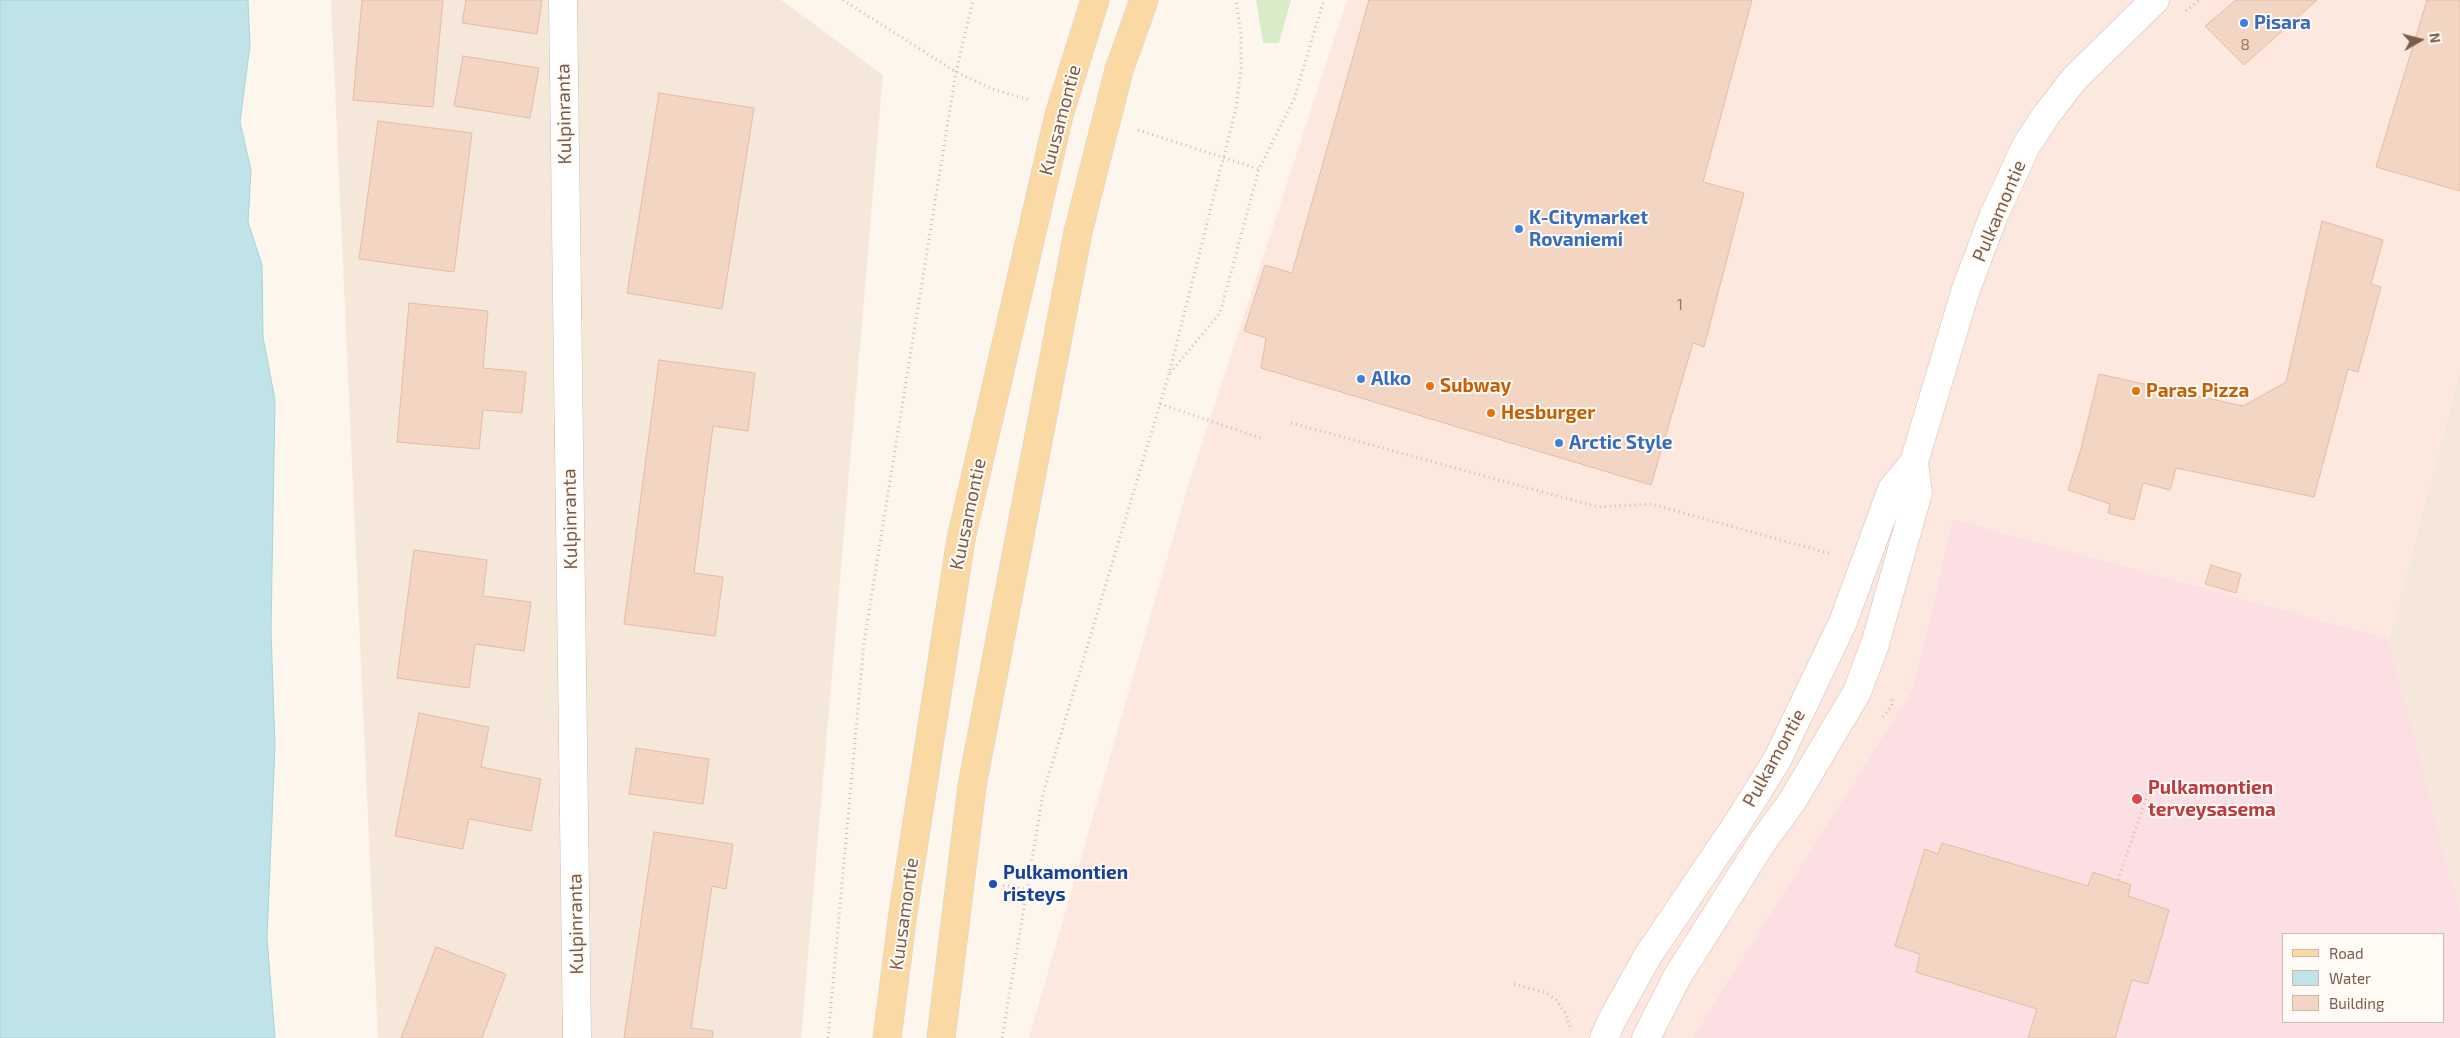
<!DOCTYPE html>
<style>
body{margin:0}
#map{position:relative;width:2460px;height:1038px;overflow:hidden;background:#fdf6ec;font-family:"Exo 2",sans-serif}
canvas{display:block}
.legend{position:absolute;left:2282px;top:933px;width:162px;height:90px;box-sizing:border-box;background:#fffaf3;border:1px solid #cabbb1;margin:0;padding:6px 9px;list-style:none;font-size:15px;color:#7a5c4d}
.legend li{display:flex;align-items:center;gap:10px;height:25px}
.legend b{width:25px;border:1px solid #cabbb1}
.north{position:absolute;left:2395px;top:15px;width:50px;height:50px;-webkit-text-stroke:4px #fffaf3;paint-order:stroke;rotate:82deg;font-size:14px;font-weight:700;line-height:20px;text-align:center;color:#7a5c4d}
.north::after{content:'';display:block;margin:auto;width:18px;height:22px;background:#7a5c4d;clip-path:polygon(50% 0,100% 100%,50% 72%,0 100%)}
</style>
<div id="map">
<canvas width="2460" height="1038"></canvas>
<ul class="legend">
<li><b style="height:6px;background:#fbd9a5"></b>Road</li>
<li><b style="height:14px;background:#bfe3e8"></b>Water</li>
<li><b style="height:14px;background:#f3d5c3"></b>Building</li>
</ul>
<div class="north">N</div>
</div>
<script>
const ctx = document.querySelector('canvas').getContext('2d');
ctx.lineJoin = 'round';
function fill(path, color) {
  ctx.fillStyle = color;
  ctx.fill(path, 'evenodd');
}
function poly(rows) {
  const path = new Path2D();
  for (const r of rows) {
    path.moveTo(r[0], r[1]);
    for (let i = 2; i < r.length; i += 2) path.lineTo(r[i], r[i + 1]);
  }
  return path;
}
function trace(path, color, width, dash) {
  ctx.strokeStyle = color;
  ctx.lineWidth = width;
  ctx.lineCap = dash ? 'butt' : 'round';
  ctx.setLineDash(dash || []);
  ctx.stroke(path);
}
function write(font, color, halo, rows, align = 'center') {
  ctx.font = font + ' "Exo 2",sans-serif';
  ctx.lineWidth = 4;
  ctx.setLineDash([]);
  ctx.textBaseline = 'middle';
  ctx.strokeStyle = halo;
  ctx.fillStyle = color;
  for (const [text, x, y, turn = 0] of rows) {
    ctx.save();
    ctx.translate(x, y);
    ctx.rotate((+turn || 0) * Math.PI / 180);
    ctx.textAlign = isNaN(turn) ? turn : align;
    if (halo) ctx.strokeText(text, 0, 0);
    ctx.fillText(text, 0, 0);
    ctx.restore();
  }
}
const residential = poly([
 [331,0,781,0,883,75,801,1038,378,1038],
 [2460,370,2460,910,2389,639]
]);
const commercial = poly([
 [1347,0,2460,0,2460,370,2389,639,1953,519,1913,689,1692,1038,1029,1038,1188,486]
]);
const medical = poly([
 [1953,519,2389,639,2460,910,2460,1038,1692,1038,1913,689],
 [2284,934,2444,934,2444,1022,2284,1022]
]);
const green = poly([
 [1256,0,1291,0,1279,43,1263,43]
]);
const water = poly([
 [0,0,248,0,250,45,240,122,251,170,248,222,262,265,263,337,275,400,271,630,275,746,267,938,275,1038,0,1038,0,0]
]);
const building = poly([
 [362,0,443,0,433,107,353,100,362,0],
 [466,0,542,0,537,34,462,23,466,0],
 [1369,0,1752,0,1703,182,1744,193,1704,347,1693,343,1651,485,1261,368,1266,338,1244,331,1265,265,1292,273,1369,0],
 [2236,0,2317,0,2244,65,2205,26,2236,0],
 [2427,0,2460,0,2460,191,2376,167,2427,0],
 [463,56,539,68,530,118,454,106,463,56],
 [659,93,754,108,722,309,627,293,659,93],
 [378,121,472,133,454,272,359,259,378,121],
 [2322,221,2383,240,2371,284,2381,287,2358,372,2348,369,2314,497,2176,468,2170,490,2143,483,2134,520,2108,513,2110,504,2068,490,2081,449,2099,374,2243,406,2286,382,2322,221],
 [409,303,488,311,483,368,526,372,522,413,483,410,479,449,397,442,409,303],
 [659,360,755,373,748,431,713,426,694,573,723,577,715,636,624,624,659,360],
 [414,550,487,560,483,596,531,602,524,651,475,644,469,688,397,678,414,550],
 [2211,565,2241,574,2236,593,2205,584,2211,565],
 [419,713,489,727,481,767,541,779,531,831,469,819,463,849,395,836,419,713],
 [636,748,709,759,703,804,629,794,636,748],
 [654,832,733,844,726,889,712,886,691,1028,713,1031,712,1038,624,1038,654,832],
 [1942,843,2088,886,2093,872,2131,885,2128,896,2169,910,2148,984,2132,980,2115,1038,2028,1038,2037,1009,1916,972,1920,954,1895,946,1925,849,1938,854,1942,843],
 [436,947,506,974,482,1038,401,1038,436,947]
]);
const path = poly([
 [843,0,956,72,992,89,1030,100],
 [2186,11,2199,0],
 [1138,130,1259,169,1294,99,1324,0],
 [1170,373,1220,313,1259,169],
 [1160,404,1261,438],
 [1291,423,1598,507,1651,504,1832,554],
 [1883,717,1892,706,1892,697],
 [2118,880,2148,793],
 [993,884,1027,889],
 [1514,984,1546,993,1556,1000,1566,1014,1571,1030],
 [828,1038,864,642,956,72,973,0],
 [1002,1038,1043,794,1169,374,1236,108,1241,68,1241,36,1236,0]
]);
const street = poly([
 [563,0,577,1038],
 [1604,1038,1611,1022,1647,957,1739,821,1777,760,1843,622,1892,489,1914,462],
 [1646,1038,1677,977,1763,841,1791,803,1857,692,1875,644,1918,493,1914,462]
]);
const secondary = poly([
 [1914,462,1966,289,1994,215,2026,146,2047,114,2075,78,2155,0]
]);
const primary = poly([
 [887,1038,903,913,961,539,1059,115,1095,0],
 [941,1038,972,786,1078,232,1119,70,1144,0]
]);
const markers = [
 [2244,23,5,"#3f7fe0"],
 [1519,229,5,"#3f7fe0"],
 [1361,379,5,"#3f7fe0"],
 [1430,386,5,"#e8710a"],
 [2136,391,5,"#e8710a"],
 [1491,413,5,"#e8710a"],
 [1559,443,5,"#3f7fe0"],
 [2137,799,6,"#e0444e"],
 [993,884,5,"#1a4fb4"]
];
const numberNames = [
 ["8",2245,45],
 ["1",1680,305]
];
const shopNames = [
 ["Pisara",2254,23],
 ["K-Citymarket",1529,218],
 ["Rovaniemi",1529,240],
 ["Alko",1371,379],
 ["Arctic Style",1569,443]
];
const streetNames = [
 ["Kulpinranta",564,114,-91],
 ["Kuusamontie",1060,120,-75],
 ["Pulkamontie",1999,211,-67],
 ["Kuusamontie",968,514,-78],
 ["Kulpinranta",570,519,-91],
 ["Pulkamontie",1774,758,-61],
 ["Kuusamontie",904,914,-82],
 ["Kulpinranta",576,924,-91]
];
const foodNames = [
 ["Subway",1440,386],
 ["Paras Pizza",2146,391],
 ["Hesburger",1501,413]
];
const healthNames = [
 ["Pulkamontien",2148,788],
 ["terveysasema",2148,810]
];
const transitNames = [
 ["Pulkamontien",1003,873],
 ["risteys",1003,895]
];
fill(residential, '#f5e8da');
fill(commercial, '#fde8e0');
fill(medical, '#fbdfe3');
fill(green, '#d8ecc9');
fill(water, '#bfe3e8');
trace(water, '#a5d3da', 1);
fill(building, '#f3d5c3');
trace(building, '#e6bba3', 1);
trace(street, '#d1beb0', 29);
trace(secondary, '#d6c0b0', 29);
trace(primary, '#dad1cd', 29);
trace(path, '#d9b8a5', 3, [1, 4]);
trace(street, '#fff', 28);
trace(secondary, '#fff', 28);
trace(primary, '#fbd9a5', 28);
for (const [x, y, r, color] of markers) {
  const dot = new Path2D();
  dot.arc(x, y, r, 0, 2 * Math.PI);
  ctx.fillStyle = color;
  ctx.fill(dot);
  trace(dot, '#fffaf3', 2);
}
write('16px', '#987a6a', null, numberNames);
write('bold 19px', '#366cbe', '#fffaf3', shopNames, 'left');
write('19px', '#7a5c4d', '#fffaf3', streetNames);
write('bold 19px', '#c56008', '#fffaf3', foodNames, 'left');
write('bold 19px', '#be3a42', '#fffaf3', healthNames, 'left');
write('bold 19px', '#164399', '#fffaf3', transitNames, 'left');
</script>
